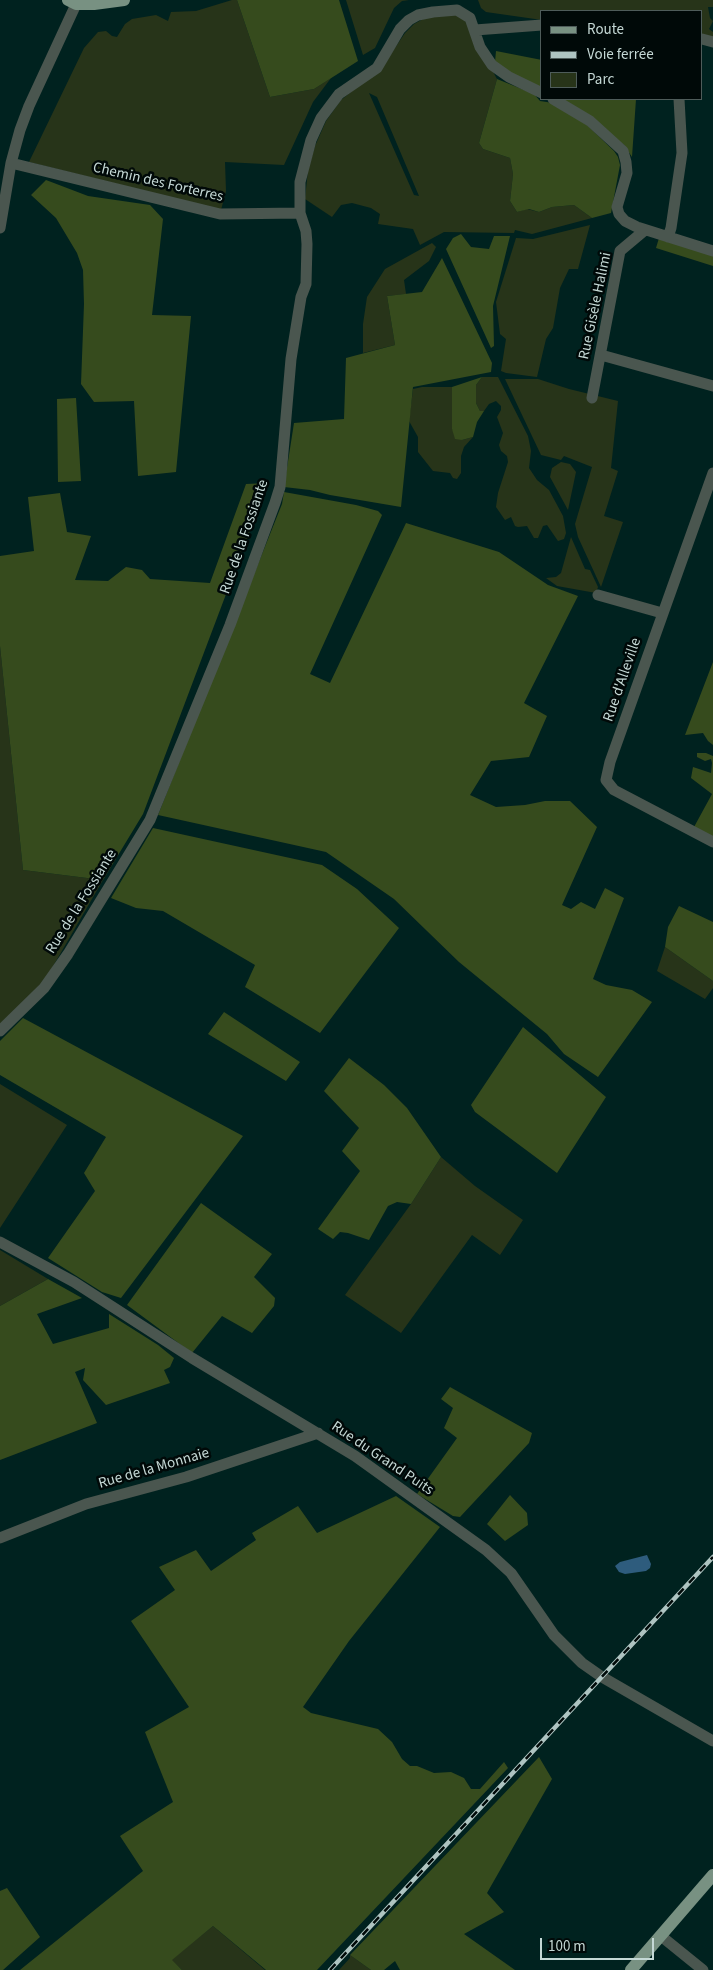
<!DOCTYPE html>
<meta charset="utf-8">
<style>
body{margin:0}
#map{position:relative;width:713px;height:1970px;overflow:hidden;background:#00221f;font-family:"Source Sans 3",sans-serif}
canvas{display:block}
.legend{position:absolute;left:540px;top:10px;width:162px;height:90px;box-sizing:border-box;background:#000908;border:1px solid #4e5c5a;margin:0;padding:6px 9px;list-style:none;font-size:15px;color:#c4d8d5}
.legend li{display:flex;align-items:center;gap:10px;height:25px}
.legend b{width:25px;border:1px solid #4e5c5a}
.scale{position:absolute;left:540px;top:1938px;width:114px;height:22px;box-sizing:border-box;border:2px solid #c4d8d5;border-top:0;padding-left:6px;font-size:15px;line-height:18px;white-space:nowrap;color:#c4d8d5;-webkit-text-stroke:4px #000908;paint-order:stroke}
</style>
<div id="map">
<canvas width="713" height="1970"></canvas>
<ul class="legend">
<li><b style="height:6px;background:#789182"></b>Route</li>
<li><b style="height:6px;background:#aec4c1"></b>Voie ferrée</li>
<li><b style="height:14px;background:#273419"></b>Parc</li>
</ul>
<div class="scale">100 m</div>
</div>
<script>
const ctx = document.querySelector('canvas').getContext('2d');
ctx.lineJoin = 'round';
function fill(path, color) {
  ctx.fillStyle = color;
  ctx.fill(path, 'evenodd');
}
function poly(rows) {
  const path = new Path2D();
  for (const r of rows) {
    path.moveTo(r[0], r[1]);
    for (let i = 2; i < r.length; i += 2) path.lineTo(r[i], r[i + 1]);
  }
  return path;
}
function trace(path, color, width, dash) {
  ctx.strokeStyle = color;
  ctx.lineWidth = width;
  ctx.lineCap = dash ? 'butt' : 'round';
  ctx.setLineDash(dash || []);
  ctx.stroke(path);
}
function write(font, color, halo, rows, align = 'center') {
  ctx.font = font + ' "Source Sans 3",sans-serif';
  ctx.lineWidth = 5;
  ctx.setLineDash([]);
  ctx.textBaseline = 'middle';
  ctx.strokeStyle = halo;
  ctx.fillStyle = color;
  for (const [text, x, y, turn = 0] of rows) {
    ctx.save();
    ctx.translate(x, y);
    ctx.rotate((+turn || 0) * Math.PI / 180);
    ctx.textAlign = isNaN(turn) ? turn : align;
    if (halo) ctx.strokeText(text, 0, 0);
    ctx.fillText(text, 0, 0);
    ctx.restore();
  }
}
const green = poly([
 [232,0,237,0,270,97,314,89,331,78,313,102,284,165,225,162,226,191,221,210,29,162,84,48,98,32,106,31,112,36,117,37,125,24,132,19,156,15,168,21,171,12,196,11],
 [346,0,409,0,402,1,394,8,375,48,363,55],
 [478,0,713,0,713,7,708,7,710,18,713,21,709,29,713,32,713,37,702,35,702,11,542,11,542,20,486,12,481,8],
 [443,15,462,15,497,79,479,143,483,149,510,158,513,174,510,201,517,212,527,209,539,212,552,207,574,205,592,218,532,234,515,230,514,233,444,232,420,245,413,229,378,224,380,214,371,208,352,203,341,205,332,217,305,199,308,170,315,146,326,121,341,100,382,67,405,33,414,24,425,18],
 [369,93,377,97,419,196,414,195],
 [590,225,578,269,569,269,560,288,553,328,546,339,537,377,506,373,501,371,506,339,500,334,496,302,516,238,533,239],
 [432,243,436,247,429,261,404,280,406,294,387,296,395,345,363,353,363,324,367,297,385,269],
 [482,377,498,377,528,436,531,451,529,468,537,480,549,490,563,516,566,533,564,539,558,541,547,525,543,526,538,538,534,538,527,526,518,527,515,526,511,517,505,520,496,507,498,493,508,462,507,456,501,451,499,445,503,433,497,417,501,410,501,406,496,401,489,404,484,411,480,411,476,403,476,385],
 [505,379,538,379,569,389,618,401,611,468,618,471,604,516,623,522,601,587,578,537,575,524,592,467,564,456,561,460,541,455],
 [422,387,452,387,452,429,462,440,473,437,464,447,461,456,461,473,457,479,453,478,450,473,433,471,418,452,418,437,409,421,413,389],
 [561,462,570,464,576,472,568,510,550,477,552,468],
 [571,537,585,569,590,570,598,587,596,593,557,586,546,578,556,577,561,573],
 [0,646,23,870,103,880,45,980,0,1026],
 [665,947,713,981,713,988,705,999,657,971],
 [0,1084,67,1125,0,1228],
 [441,1157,475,1186,523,1220,500,1255,472,1235,401,1333,345,1295,411,1204],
 [0,1250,48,1279,0,1306],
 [213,1926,265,1970,182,1970,171,1960],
 [350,1955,371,1970,339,1970,350,1958]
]);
const forest = poly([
 [237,0,339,0,358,61,314,89,270,97],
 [496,51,542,60,542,89,509,73,495,62],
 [497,79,534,94,540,101,553,103,587,125,614,151,618,157,620,165,611,213,592,218,574,205,552,207,539,212,529,209,517,212,510,201,513,174,510,158,483,149,479,143],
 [561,99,636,99,632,157,624,145],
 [46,180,88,196,150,205,163,219,152,315,191,316,176,472,138,476,134,401,94,402,81,384,84,304,83,270,77,253,56,218,31,195],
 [461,234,471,247,489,249,494,236,510,236,493,306,494,346,491,348,446,249,453,238],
 [659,238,713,256,713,266,656,248],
 [442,258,492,363,491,372,413,387,401,507,330,495,310,490,284,487,294,423,344,419,346,358,395,345,387,296,422,292],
 [482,377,476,385,476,403,480,411,484,411,477,422,473,437,462,440,455,439,452,429,452,387],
 [76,398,81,481,58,482,57,399],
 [268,483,143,814,103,880,23,870,0,646,0,556,34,551,28,497,60,493,67,532,91,536,75,580,108,581,126,567,142,570,150,579,210,583,246,484],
 [284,492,356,505,378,511,382,515,310,674,330,683,406,523,499,552,548,585,578,596,524,703,547,716,529,757,491,761,470,795,496,807,525,805,545,801,570,801,597,827,562,905,571,909,581,902,595,909,605,888,624,898,593,979,606,985,632,990,652,1002,598,1077,564,1054,547,1034,459,962,394,899,326,852,158,815,282,504],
 [713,662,713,745,708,741,703,733,685,735],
 [697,753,706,753,713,756,713,838,694,827,712,794,691,778,693,767,711,773,712,763,711,759,705,761,697,757],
 [153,828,322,865,357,889,399,928,320,1033,245,987,255,965,163,911,136,908,111,898],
 [679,906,713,922,713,981,665,947,668,927],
 [224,1012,300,1062,286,1081,208,1034],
 [23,1018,243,1136,121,1298,102,1292,48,1258,95,1191,84,1173,106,1137,0,1075,0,1041],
 [523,1027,606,1097,557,1173,475,1112,471,1105],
 [349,1058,384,1085,407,1108,441,1157,411,1204,397,1202,388,1206,369,1240,348,1233,340,1232,333,1239,318,1229,360,1171,342,1151,359,1128,324,1091],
 [201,1203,272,1254,254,1277,275,1298,274,1306,252,1333,222,1316,192,1353,127,1305],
 [48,1279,82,1298,37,1314,53,1344,109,1328,109,1314,158,1345,174,1358,170,1367,164,1370,170,1383,106,1405,83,1380,85,1368,75,1372,97,1423,0,1460,0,1306],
 [450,1387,532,1433,529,1443,460,1517,453,1516,417,1494,457,1438,444,1428,453,1408,441,1399],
 [510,1495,527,1513,528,1525,505,1541,487,1524],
 [396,1496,440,1527,349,1641,303,1707,311,1713,378,1729,392,1742,402,1759,410,1766,417,1766,434,1773,451,1772,464,1778,471,1789,480,1789,504,1762,508,1768,317,1970,266,1970,213,1926,172,1960,182,1970,20,1970,143,1871,120,1836,173,1802,145,1732,189,1707,131,1621,175,1590,159,1567,196,1550,211,1571,256,1540,252,1533,298,1506,317,1533],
 [539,1757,552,1779,487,1893,504,1912,464,1934,515,1970,400,1970,395,1961,384,1970,371,1970,350,1955],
 [7,1888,40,1937,3,1970,0,1970,0,1891]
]);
const water = poly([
 [647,1555,651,1564,650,1568,646,1571,625,1574,619,1572,615,1566,620,1562]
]);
const minor = poly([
 [475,30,542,25],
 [702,39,713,42],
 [553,99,590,121,623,151,626,162,627,173,617,207,619,214,625,221,637,227,713,251],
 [11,163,220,214,300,213],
 [0,228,11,163,20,130,29,106,78,0],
 [668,237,671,228,682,153,679,99],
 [601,355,713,386],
 [592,398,620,251,645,230],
 [713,473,610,762,606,780,614,790,713,842],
 [598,595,662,613],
 [0,1031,44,988,68,954,150,820,230,625,275,503,280,487,291,359,301,297,306,284,307,244,306,231,300,213,300,182,311,140,321,118,339,94,377,68,400,29,409,20,418,15,433,12,457,10,470,18,480,47,492,65,509,77,542,93],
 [0,1242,74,1282,192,1358,355,1456,486,1550,499,1562,511,1573,554,1635,582,1663,602,1677,713,1741],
 [0,1538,86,1504,186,1477,318,1433],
 [661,1936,703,1970]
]);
const major = poly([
 [68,0,76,4,94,4,124,0],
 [631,1970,713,1875]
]);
const rail = poly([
 [330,1970,713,1557]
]);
const streetNames = [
 ["Chemin des Forterres",158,183,13],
 ["Rue Gisèle Halimi",596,306,-78],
 ["Rue de la Fossiante",245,537,-71],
 ["Rue d'Alleville",623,680,-71],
 ["Rue de la Fossiante",82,902,-58],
 ["Rue du Grand Puits",382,1459,34],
 ["Rue de la Monnaie",154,1469,-16]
];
fill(green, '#273419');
fill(forest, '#364b1d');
fill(water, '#2e5c7d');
trace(minor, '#4a564f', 11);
trace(major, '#789182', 12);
trace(rail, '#aec4c1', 4.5);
trace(rail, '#000908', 2.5, [8]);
write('15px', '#c4d8d5', '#000908', streetNames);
</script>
